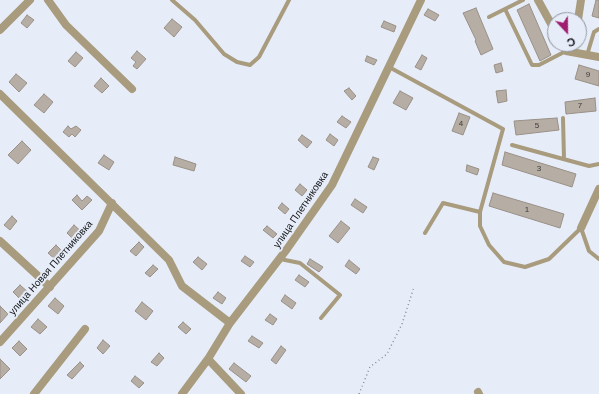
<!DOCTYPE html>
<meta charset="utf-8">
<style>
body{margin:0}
#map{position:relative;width:599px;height:394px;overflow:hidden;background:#e7edf8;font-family:Helvetica,sans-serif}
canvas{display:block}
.north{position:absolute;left:547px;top:12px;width:40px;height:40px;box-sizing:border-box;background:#e7edf8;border:1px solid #91969e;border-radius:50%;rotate:158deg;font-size:11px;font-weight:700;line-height:16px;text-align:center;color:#111317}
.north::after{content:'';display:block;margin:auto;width:14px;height:18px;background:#9f1e70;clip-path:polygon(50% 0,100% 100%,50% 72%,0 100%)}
</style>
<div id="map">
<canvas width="599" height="394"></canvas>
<div class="north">С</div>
</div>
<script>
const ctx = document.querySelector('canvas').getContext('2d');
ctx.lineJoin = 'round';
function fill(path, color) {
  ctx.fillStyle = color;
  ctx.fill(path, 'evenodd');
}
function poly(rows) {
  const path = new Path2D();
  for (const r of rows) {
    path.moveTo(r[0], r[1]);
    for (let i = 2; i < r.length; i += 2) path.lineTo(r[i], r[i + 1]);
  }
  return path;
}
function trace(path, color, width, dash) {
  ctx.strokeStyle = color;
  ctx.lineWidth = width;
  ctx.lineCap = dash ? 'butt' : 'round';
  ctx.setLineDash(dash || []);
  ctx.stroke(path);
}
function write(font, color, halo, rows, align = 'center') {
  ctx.font = font + ' Helvetica,sans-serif';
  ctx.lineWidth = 4;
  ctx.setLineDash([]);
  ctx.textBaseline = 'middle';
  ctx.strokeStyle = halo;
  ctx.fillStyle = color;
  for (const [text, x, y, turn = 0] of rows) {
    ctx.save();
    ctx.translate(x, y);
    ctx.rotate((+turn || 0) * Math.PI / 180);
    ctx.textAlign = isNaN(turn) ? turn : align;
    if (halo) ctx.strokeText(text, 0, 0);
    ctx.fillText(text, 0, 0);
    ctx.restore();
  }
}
const building = poly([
 [596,0,599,0,599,18,592,16,596,0],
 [529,4,551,55,540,61,517,10,529,4],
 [476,8,493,49,481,55,475,41,476,40,463,13,476,8],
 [428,9,439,15,435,21,424,15,428,9],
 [27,15,34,20,27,28,21,23,27,15],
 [172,19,182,27,174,37,164,28,172,19],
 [384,21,396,26,394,32,381,27,384,21],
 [137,51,146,59,137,69,133,66,136,62,131,58,137,51],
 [76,52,83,58,75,67,68,61,76,52],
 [422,55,427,58,421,70,415,67,422,55],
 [367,56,377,60,374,65,365,61,367,56],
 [501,63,503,71,496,73,494,65,501,63],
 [579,65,599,71,599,86,575,79,579,65],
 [16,74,27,83,19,92,9,82,16,74],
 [101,78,109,86,102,93,94,86,101,78],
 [349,88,356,96,352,100,344,91,349,88],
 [506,90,507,101,498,103,496,91,506,90],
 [400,91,413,98,406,110,393,103,400,91],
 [44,94,53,102,44,113,34,105,44,94],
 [595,98,596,111,566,114,565,102,595,98],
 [459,113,470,117,463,135,452,131,459,113],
 [342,116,351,122,346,128,337,122,342,116],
 [557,118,559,130,516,135,514,121,557,118],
 [68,126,71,129,76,126,81,130,75,137,72,134,69,137,63,132,68,126],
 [330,134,338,140,334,146,326,140,330,134],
 [302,135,312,142,307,148,298,140,302,135],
 [22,141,31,150,18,164,8,155,22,141],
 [505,152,576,174,572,187,502,165,505,152],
 [104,155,114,162,109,170,98,163,104,155],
 [175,157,196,164,194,171,173,165,175,157],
 [373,157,379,159,374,170,368,167,373,157],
 [467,165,479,169,477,175,466,171,467,165],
 [300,184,307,190,302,196,295,190,300,184],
 [493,193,564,214,560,228,489,206,493,193],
 [77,195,82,201,87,196,92,200,82,210,72,200,77,195],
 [355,199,367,207,363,213,351,205,355,199],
 [282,203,289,209,285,214,278,208,282,203],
 [12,216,17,221,10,230,4,225,12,216],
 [341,221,350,228,338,243,329,236,341,221],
 [74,225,83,233,75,241,67,233,74,225],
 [267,226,277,234,273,238,263,230,267,226],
 [139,242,144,247,136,256,130,251,139,242],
 [56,245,64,253,57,261,48,253,56,245],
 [245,256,254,262,250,267,241,261,245,256],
 [198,257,207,264,202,270,193,262,198,257],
 [310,259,323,267,319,272,307,264,310,259],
 [349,260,360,269,356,274,345,266,349,260],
 [153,265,158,269,150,277,145,273,153,265],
 [299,275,309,282,305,287,295,280,299,275],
 [20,285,29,293,22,301,13,292,20,285],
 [218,292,226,298,222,304,213,298,218,292],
 [285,295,296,303,292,309,281,301,285,295],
 [55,298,64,306,58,314,48,306,55,298],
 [142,302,153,311,146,320,135,311,142,302],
 [0,306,8,314,0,323,0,306],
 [270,314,277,319,273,325,265,320,270,314],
 [38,319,47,327,40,334,31,327,38,319],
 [183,322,191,329,186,334,178,327,183,322],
 [252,336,263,343,259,348,248,341,252,336],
 [103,340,110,346,103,354,97,348,103,340],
 [19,341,27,349,20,356,12,348,19,341],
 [281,346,286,350,276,364,271,360,281,346],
 [159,353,164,358,157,366,151,362,159,353],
 [0,359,10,369,0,379,0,359],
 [80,362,84,366,72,379,67,375,80,362],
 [234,363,251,376,246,382,229,369,234,363],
 [135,376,144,383,139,388,131,381,135,376]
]);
const path = poly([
 [359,394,370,367,387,354,402,324,414,287]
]);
const service = poly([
 [172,0,195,20,224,54,237,62,250,65,259,57,289,0],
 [505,9,532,65,539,65,566,51],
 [489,17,523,0],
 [587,55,594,32,599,29],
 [389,67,503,129,480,212,443,203,425,233],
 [563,118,564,159],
 [512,145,589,166,599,164],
 [480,212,480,226,489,245,504,262,525,267,549,259,581,228,589,251,599,259],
 [280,259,300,263,340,295,321,318]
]);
const minor = poly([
 [48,0,66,25,132,89],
 [538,0,555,31],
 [578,20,581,0],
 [0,30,30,0],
 [562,44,566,51,599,57],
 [573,52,574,44],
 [0,94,169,260,182,286,230,323],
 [581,228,599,189],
 [0,241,50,287],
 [0,342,99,231,112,203],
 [208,359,241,394],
 [478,392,479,394],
 [34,394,85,329],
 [182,394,208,359,230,323,287,249,332,185,421,0]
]);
const numberNames = [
 ["9",588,75],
 ["7",580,106],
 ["4",461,124],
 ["5",537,126],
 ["3",539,169],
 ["1",527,210]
];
const streetNames = [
 ["улица Плетниковка",301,210,-56],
 ["улица Новая Плетниковка",51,268,-49]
];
fill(building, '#b6ada4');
trace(building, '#999087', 1);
trace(path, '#898e96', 1.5, [1, 3]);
trace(service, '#a89b7e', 4);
trace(minor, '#a89b7e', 8);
write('8px', '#3a3a3a', null, numberNames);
write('10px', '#111317', '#e7edf8', streetNames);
</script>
